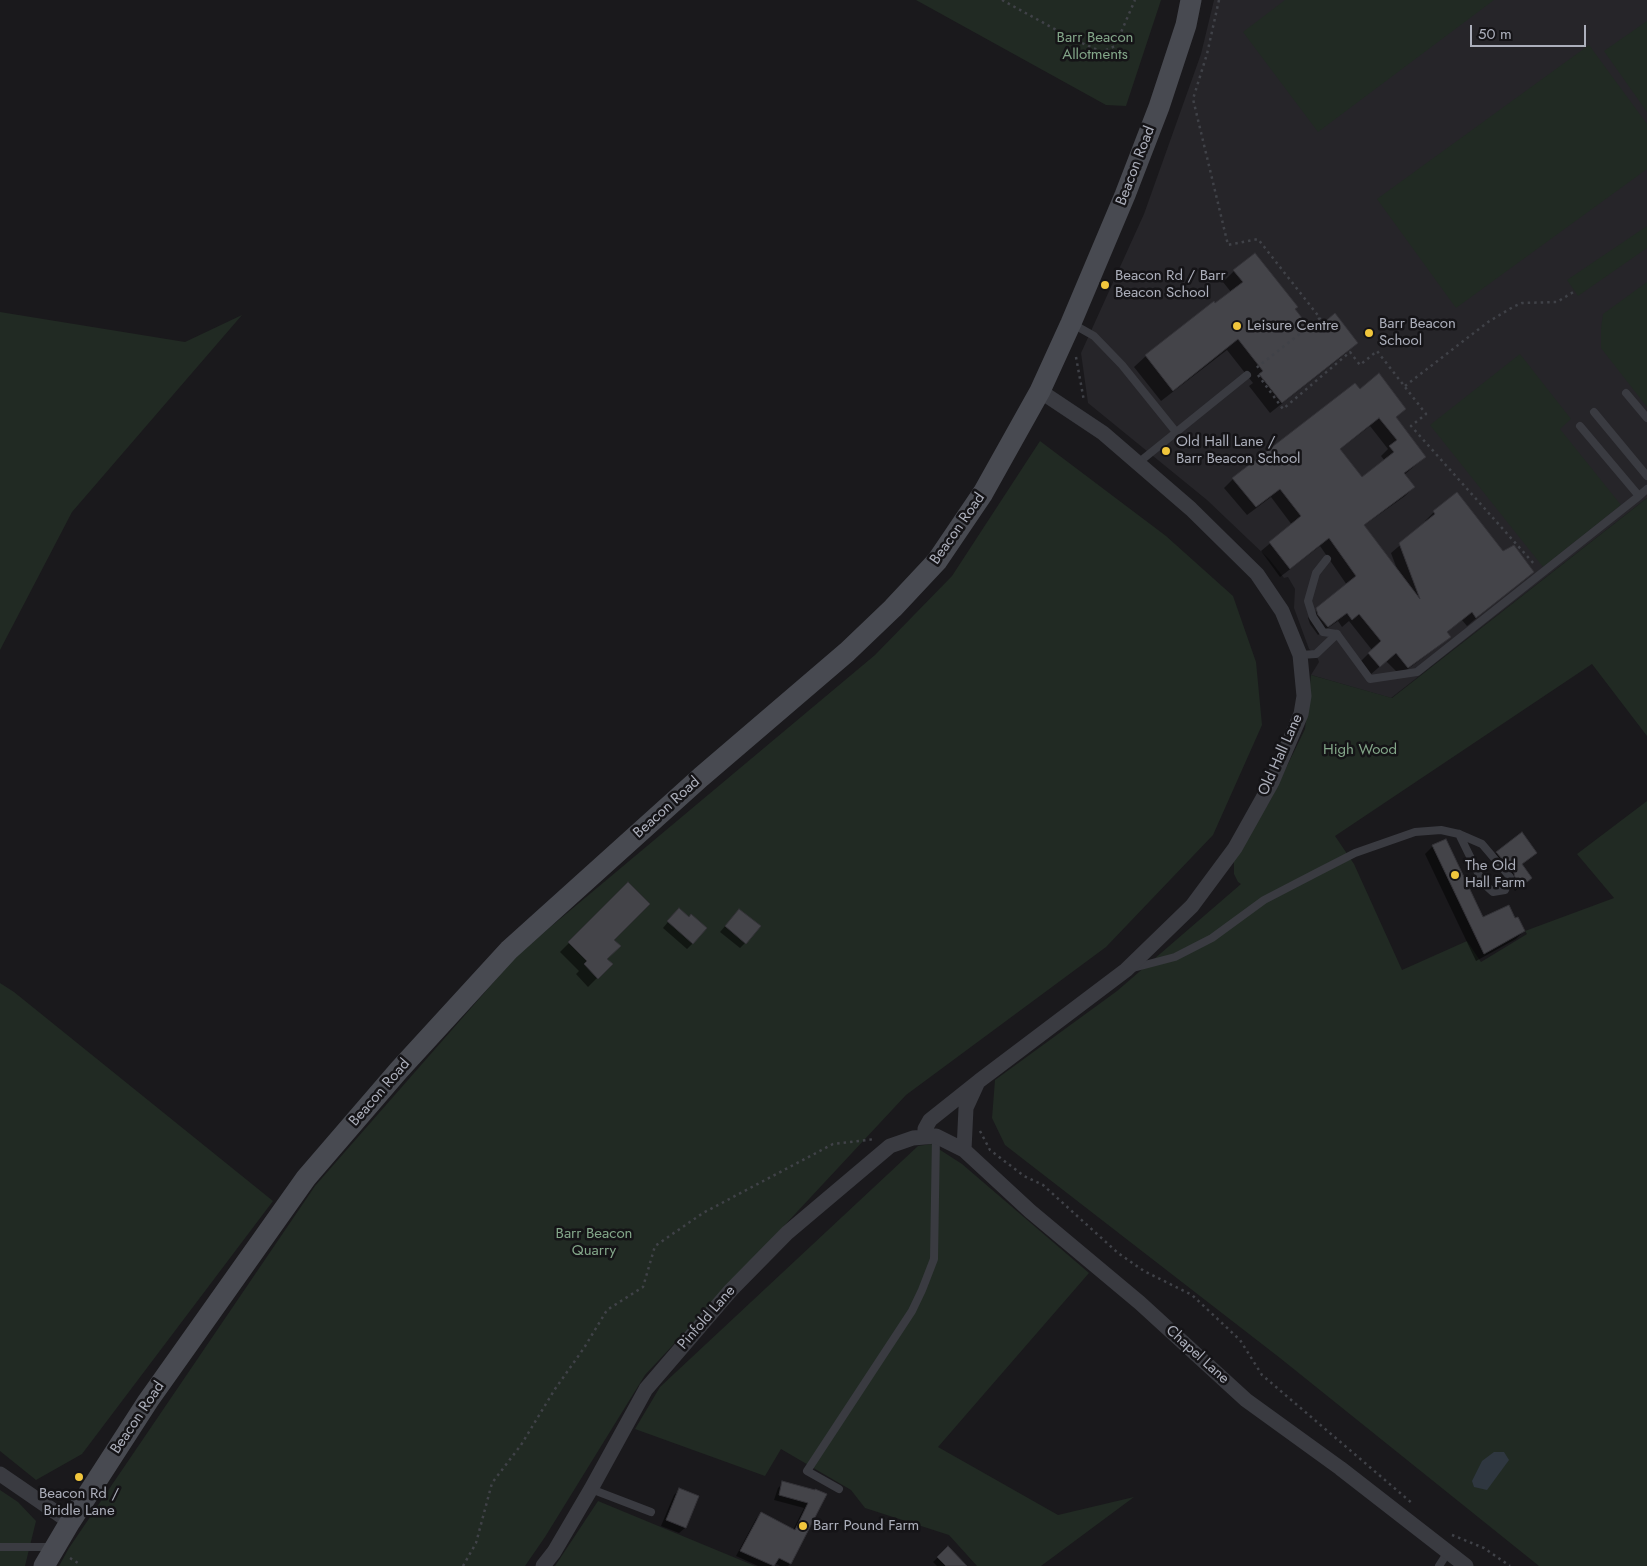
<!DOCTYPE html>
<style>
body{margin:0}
#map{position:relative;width:1647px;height:1566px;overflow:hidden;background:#1a191c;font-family:Jost,sans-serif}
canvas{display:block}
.scale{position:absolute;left:1470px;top:25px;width:116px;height:22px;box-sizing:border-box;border:2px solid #acafbb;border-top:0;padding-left:6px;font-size:15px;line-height:18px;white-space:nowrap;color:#acafbb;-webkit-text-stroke:4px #151417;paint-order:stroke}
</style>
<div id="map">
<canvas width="1647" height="1566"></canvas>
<div class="scale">50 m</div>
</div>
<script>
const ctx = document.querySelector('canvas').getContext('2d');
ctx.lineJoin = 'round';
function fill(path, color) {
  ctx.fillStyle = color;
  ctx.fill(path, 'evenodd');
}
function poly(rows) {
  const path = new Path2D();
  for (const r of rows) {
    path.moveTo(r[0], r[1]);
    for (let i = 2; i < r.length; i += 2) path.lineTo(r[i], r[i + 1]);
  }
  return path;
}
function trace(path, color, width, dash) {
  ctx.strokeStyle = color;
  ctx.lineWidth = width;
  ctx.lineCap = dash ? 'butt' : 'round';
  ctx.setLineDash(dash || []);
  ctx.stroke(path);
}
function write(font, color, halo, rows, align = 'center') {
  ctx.font = font + ' Jost,sans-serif';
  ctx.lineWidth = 5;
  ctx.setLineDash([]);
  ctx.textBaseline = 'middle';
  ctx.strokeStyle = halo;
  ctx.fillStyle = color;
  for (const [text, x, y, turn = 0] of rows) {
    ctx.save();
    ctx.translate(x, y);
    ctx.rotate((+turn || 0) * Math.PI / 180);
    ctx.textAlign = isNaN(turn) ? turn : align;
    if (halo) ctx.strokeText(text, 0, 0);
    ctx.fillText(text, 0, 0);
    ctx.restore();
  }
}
const built = poly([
 [1214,0,1647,0,1647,498,1391,698,1311,675,1319,662,1316,654,1309,649,1294,608,1295,589,1288,577,1284,578,1269,559,1207,500,1088,403,1081,353,1144,214,1201,54]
]);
const green = poly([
 [916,0,1161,0,1126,106,1106,105],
 [1285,0,1494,0,1318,132,1243,32],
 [1647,21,1647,112,1604,51],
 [1589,45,1647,124,1647,169,1456,308,1377,199],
 [1647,226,1647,248,1578,296,1567,280],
 [1647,282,1647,407,1601,348,1601,329,1603,314],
 [0,312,185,342,242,315,72,512,0,650],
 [1520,354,1571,419,1560,429,1621,505,1543,567,1430,425],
 [1040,441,1166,536,1233,596,1256,662,1262,725,1213,835,1106,947,906,1095,645,1375,545,1537,525,1566,59,1566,69,1548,315,1186,514,959,548,929,875,655,952,576],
 [1647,498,1647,736,1592,664,1335,836,1354,864,1402,970,1467,941,1481,962,1527,934,1525,931,1614,898,1577,854,1647,801,1647,1566,1539,1566,1280,1358,1005,1145,992,1118,995,1080,1117,991,1241,884,1238,882,1234,874,1234,859,1271,799,1305,729,1311,675,1392,698],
 [0,983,14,992,273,1201,82,1454,36,1480,0,1451],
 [931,1144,962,1164,1089,1273,938,1447,1058,1515,1134,1497,1041,1566,977,1566,949,1535,865,1508,851,1490,781,1449,765,1476,635,1429,660,1387,918,1146],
 [0,1490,18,1502,36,1521,25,1566,0,1566],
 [598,1501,755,1566,555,1566]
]);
const water = poly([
 [1494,1452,1504,1452,1509,1460,1487,1490,1474,1487,1472,1481,1482,1461]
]);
const shadow = poly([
 [1234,271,1293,309,1312,333,1356,343,1345,354,1270,413,1249,386,1253,383,1227,350,1161,401,1134,367,1146,356,1213,303,1215,305,1231,292,1223,282],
 [1354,384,1360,391,1404,409,1395,418,1425,457,1404,475,1414,487,1405,496,1363,526,1397,569,1391,553,1426,523,1425,521,1434,512,1532,572,1467,626,1462,620,1446,633,1449,636,1440,645,1400,675,1386,661,1370,675,1360,662,1372,650,1349,621,1342,627,1338,621,1318,635,1310,624,1308,618,1347,585,1320,546,1280,577,1261,551,1292,525,1271,497,1247,515,1224,488,1233,479],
 [1370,426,1388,449,1381,456,1385,461,1362,479,1339,450],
 [1433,846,1482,919,1515,920,1524,931,1516,939,1476,961,1425,854],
 [1497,852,1521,865,1531,878,1515,891,1510,884,1509,879,1491,858],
 [628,884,606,959,611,964,588,987,576,974,579,971,560,952],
 [673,916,689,919,693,943,687,949,663,928],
 [734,916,745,943,740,948,720,932],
 [783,1483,815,1491,790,1564,788,1566,780,1566,775,1563,774,1566,758,1566,736,1556,756,1519,761,1514,793,1530,804,1508,774,1500,778,1488],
 [680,1489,685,1528,679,1533,661,1526,674,1495],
 [948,1548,965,1566,937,1566,933,1562]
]);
const building = poly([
 [1255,253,1298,307,1295,309,1313,332,1335,313,1358,343,1282,403,1259,374,1263,371,1238,339,1173,391,1145,355,1214,301,1215,303,1243,282,1233,270,1255,253],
 [1379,373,1406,409,1396,417,1426,457,1404,473,1415,487,1364,525,1420,599,1399,543,1435,514,1433,511,1457,492,1503,551,1514,545,1534,572,1476,618,1472,612,1447,632,1451,637,1408,668,1396,653,1380,667,1368,653,1381,641,1359,614,1352,620,1347,613,1328,627,1318,615,1316,608,1356,576,1329,538,1290,569,1269,542,1301,516,1280,489,1256,507,1232,478,1355,383,1360,389,1379,373],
 [1379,418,1397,440,1389,446,1394,452,1362,477,1340,449,1379,418],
 [1522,832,1537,853,1522,864,1532,878,1522,886,1515,878,1514,873,1496,852,1522,832],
 [1446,839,1483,917,1509,905,1515,918,1518,917,1525,931,1484,954,1432,845,1446,839],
 [628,882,650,904,614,940,621,946,607,959,613,964,598,979,584,964,587,961,568,942,628,882],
 [679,908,689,917,691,914,707,928,693,944,667,921,679,908],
 [739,909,761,926,746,944,725,926,739,909],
 [782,1481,815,1490,815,1489,827,1494,791,1564,779,1558,774,1566,740,1551,761,1512,795,1530,808,1503,779,1495,782,1481],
 [679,1488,699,1496,686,1528,666,1520,679,1488],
 [948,1546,967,1566,946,1566,937,1557,948,1546]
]);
const path = poly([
 [1002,0,1071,38,1102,52,1115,46,1135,0],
 [1219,0,1207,54,1193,99,1228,245,1258,239,1320,318,1255,369],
 [1076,357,1084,401],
 [1258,375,1283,409,1350,352,1360,365,1377,351,1426,414,1411,426,1535,565],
 [1405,386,1488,322,1513,307,1522,303,1557,302,1575,291],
 [980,1131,990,1150,1024,1176,1043,1185,1118,1253,1144,1271,1192,1295,1240,1340,1262,1375,1413,1504],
 [1452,1535,1484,1548,1510,1566],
 [70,1558,78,1563,79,1566],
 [463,1566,476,1543,492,1483,521,1445,555,1389,584,1348,607,1310,643,1287,655,1246,703,1213,833,1144,875,1139]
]);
const lane = poly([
 [1071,323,1094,336,1122,365,1176,432],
 [1626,393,1647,418],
 [1594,412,1647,476],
 [1138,463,1247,375],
 [1639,496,1647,489],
 [1327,559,1316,573,1308,601,1313,617,1323,632,1337,634],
 [1300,655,1316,654,1337,634,1370,679,1417,672,1639,496,1580,426],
 [1133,968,1175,957,1212,938,1264,900,1316,873,1355,853,1415,832,1441,830,1459,834,1482,844,1510,877,1505,890,1493,892,1483,883,1459,834],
 [591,1489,651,1512],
 [839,1489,807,1471,912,1311,922,1290,934,1259,936,1136],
 [0,1547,52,1547],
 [1439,1566,1448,1552]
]);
const street = poly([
 [925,1136,925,1129,930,1120,979,1081,1126,970,1192,906,1235,848,1272,782,1301,714,1304,696,1300,655,1282,611,1257,574,1191,509,1103,433,1040,391],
 [964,1150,966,1108,977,1084],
 [0,1474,70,1522],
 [543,1566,554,1552,591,1489,646,1389,731,1290,787,1233,890,1146,913,1138,936,1136,964,1150,1030,1211,1140,1303,1246,1400,1340,1468,1466,1566]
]);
const secondary = poly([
 [44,1566,70,1522,148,1401,306,1178,399,1070,509,950,701,777,847,652,893,608,937,561,983,493,1040,391,1071,323,1125,195,1159,107,1186,25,1191,0]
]);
const markers = [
 [1105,285,5,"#f1c63c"],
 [1237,326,5,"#f1c63c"],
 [1369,333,5,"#f1c63c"],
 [1166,451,5,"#f1c63c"],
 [1455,875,5,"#f1c63c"],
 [79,1477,5,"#f1c63c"],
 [803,1526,5,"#f1c63c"]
];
const parkNames = [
 ["Barr Beacon",1095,38],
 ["Allotments",1095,55],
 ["High Wood",1360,750],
 ["Barr Beacon",594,1234],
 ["Quarry",594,1251]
];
const streetNames = [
 ["Beacon Road",1136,166,-69],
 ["Beacon Road",958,529,-55],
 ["Old Hall Lane",1281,755,-66],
 ["Beacon Road",667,808,-42],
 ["Beacon Road",380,1093,-49],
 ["Pinfold Lane",707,1318,-49],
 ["Chapel Lane",1197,1355,42],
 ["Beacon Road",138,1418,-56]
];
const poiNames = [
 ["Beacon Rd / Barr",1115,276],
 ["Beacon School",1115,293],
 ["Barr Beacon",1379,324],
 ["School",1379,341],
 ["Leisure Centre",1247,326],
 ["Old Hall Lane /",1176,442],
 ["Barr Beacon School",1176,459],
 ["The Old",1465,866],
 ["Hall Farm",1465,883],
 ["Beacon Rd /",79,1494,"center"],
 ["Bridle Lane",79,1511,"center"],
 ["Barr Pound Farm",813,1526]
];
fill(built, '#262529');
fill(green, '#212a23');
fill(water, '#2f3740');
fill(shadow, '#0007');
fill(building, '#444449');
trace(building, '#343338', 1);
trace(path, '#404248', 2.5, [2.5, 4]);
trace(lane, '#3a3b41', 8);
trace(street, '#3a3b41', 15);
trace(secondary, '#484a51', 21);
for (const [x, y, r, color] of markers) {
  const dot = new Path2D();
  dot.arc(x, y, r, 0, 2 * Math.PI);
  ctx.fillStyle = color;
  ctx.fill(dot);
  trace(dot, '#151417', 2);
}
write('15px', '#83a689', '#151417', parkNames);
write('15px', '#acafbb', '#151417', streetNames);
write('15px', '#acafbb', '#151417', poiNames, 'left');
</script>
